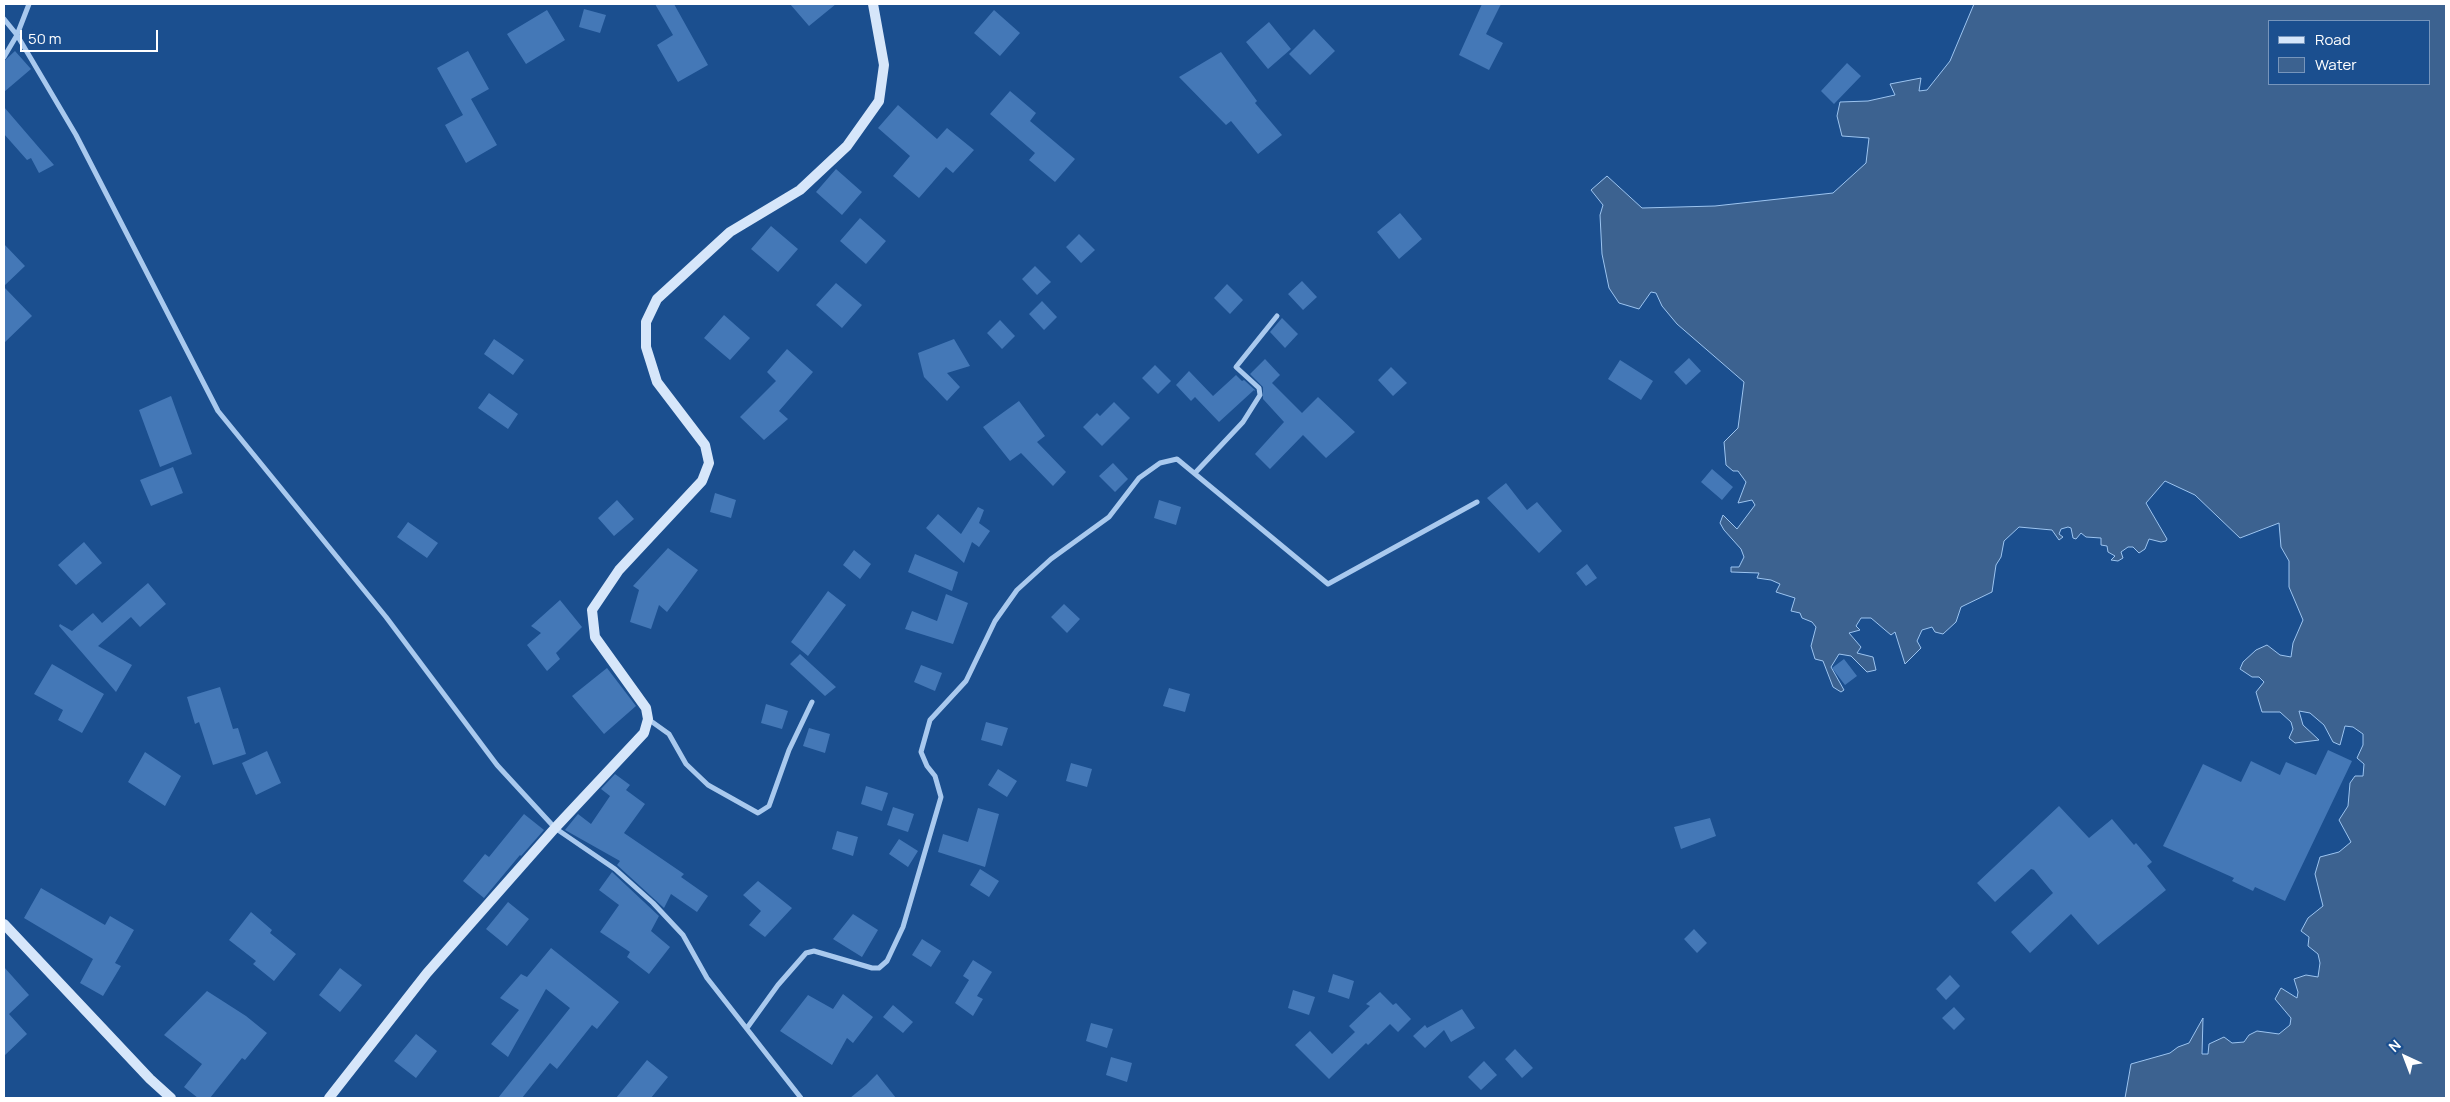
<!DOCTYPE html>
<style>
body{margin:0}
#map{position:relative;width:2450px;height:1102px;overflow:hidden;background:#1b4f8f;font-family:Manrope,sans-serif}
canvas{display:block}
.frame{position:absolute;inset:0;border:5px solid #fff;pointer-events:none}
.legend{position:absolute;left:2268px;top:20px;width:162px;height:65px;box-sizing:border-box;background:#1b4f8f;border:1px solid #7695bc;margin:0;padding:6px 9px;list-style:none;font-size:15px;color:#fff}
.legend li{display:flex;align-items:center;gap:10px;height:25px}
.legend b{width:25px;border:1px solid #7695bc}
.north{position:absolute;left:2380px;top:1032px;width:50px;height:50px;-webkit-text-stroke:4px #1b4f8f;paint-order:stroke;rotate:317deg;font-size:14px;font-weight:700;line-height:20px;text-align:center;color:#fff}
.north::after{content:'';display:block;margin:auto;width:18px;height:22px;background:#fff;clip-path:polygon(50% 0,100% 100%,50% 72%,0 100%)}
.scale{position:absolute;left:20px;top:30px;width:138px;height:22px;box-sizing:border-box;border:2px solid #fff;border-top:0;padding-left:6px;font-size:15px;line-height:18px;white-space:nowrap;color:#fff;-webkit-text-stroke:4px #1b4f8f;paint-order:stroke}
</style>
<div id="map">
<canvas width="2450" height="1102"></canvas>
<div class="frame"></div>
<ul class="legend">
<li><b style="height:6px;background:#d6e6fa"></b>Road</li>
<li><b style="height:14px;background:#3c6290"></b>Water</li>
</ul>
<div class="north">N</div>
<div class="scale">50 m</div>
</div>
<script>
const ctx = document.querySelector('canvas').getContext('2d');
ctx.lineJoin = 'round';
function fill(path, color) {
  ctx.fillStyle = color;
  ctx.fill(path, 'evenodd');
}
function poly(rows) {
  const path = new Path2D();
  for (const r of rows) {
    path.moveTo(r[0], r[1]);
    for (let i = 2; i < r.length; i += 2) path.lineTo(r[i], r[i + 1]);
  }
  return path;
}
function trace(path, color, width, dash) {
  ctx.strokeStyle = color;
  ctx.lineWidth = width;
  ctx.lineCap = dash ? 'butt' : 'round';
  ctx.setLineDash(dash || []);
  ctx.stroke(path);
}
const water = poly([
 [1974,4,2446,4,2446,1098,2125,1098,2131,1064,2170,1053,2178,1047,2189,1043,2203,1018,2202,1054,2208,1054,2209,1044,2224,1037,2232,1043,2244,1042,2249,1035,2257,1031,2279,1034,2290,1025,2291,1018,2275,999,2281,988,2297,998,2298,992,2294,979,2306,975,2318,977,2320,963,2318,954,2308,946,2309,937,2301,931,2308,918,2323,906,2315,874,2320,857,2339,852,2351,842,2339,820,2348,806,2350,783,2355,776,2363,776,2364,764,2357,758,2363,745,2363,734,2353,727,2345,726,2340,745,2333,742,2324,725,2310,713,2299,711,2303,725,2319,740,2295,743,2289,738,2293,729,2291,722,2280,712,2262,712,2256,692,2264,682,2259,677,2252,677,2240,669,2243,662,2256,650,2267,645,2280,655,2291,657,2293,643,2303,620,2289,587,2289,561,2281,547,2279,523,2240,538,2195,495,2165,481,2146,503,2167,539,2166,541,2161,542,2149,539,2145,549,2139,553,2133,547,2128,547,2121,552,2123,558,2118,561,2111,560,2115,556,2108,552,2107,546,2101,545,2101,538,2086,537,2081,533,2076,539,2073,538,2071,528,2068,527,2061,529,2059,534,2063,537,2059,540,2052,530,2019,527,2004,541,2001,557,1996,565,1992,592,1961,607,1956,622,1943,634,1935,632,1932,627,1922,630,1917,641,1921,648,1905,664,1895,632,1891,635,1871,618,1861,618,1856,626,1860,630,1849,633,1861,647,1857,653,1873,657,1876,670,1867,672,1851,656,1839,654,1831,667,1844,690,1841,692,1833,687,1823,661,1815,659,1811,646,1816,627,1812,622,1802,618,1800,613,1791,611,1795,598,1776,592,1780,584,1771,580,1757,578,1759,573,1731,572,1731,567,1739,567,1744,557,1741,549,1724,530,1720,523,1723,515,1737,529,1755,505,1752,500,1738,503,1746,482,1738,471,1733,471,1726,465,1724,442,1738,428,1744,382,1677,324,1662,306,1656,293,1651,292,1639,309,1619,303,1609,288,1602,254,1600,215,1603,205,1591,190,1607,176,1642,208,1715,206,1833,193,1866,163,1869,138,1842,136,1837,116,1840,102,1868,101,1895,95,1890,84,1921,78,1919,91,1927,90,1950,61,1974,4],
 [2269,21,2429,21,2429,84,2269,84,2269,21]
]);
const building = poly([
 [655,4,674,4,708,65,678,82,657,45,673,35],
 [790,4,836,4,809,26],
 [1482,4,1501,4,1486,34,1503,43,1489,70,1459,55],
 [584,9,606,15,600,33,579,27],
 [547,10,565,40,526,64,507,34],
 [994,10,1020,33,1000,56,974,33],
 [1269,22,1291,49,1268,69,1246,42],
 [1314,29,1335,51,1310,75,1289,54],
 [15,51,31,69,4,92,4,61],
 [468,51,489,89,471,99,497,145,466,163,445,125,463,115,437,68],
 [1221,52,1257,101,1255,103,1282,135,1258,154,1231,121,1226,125,1179,77],
 [1847,63,1861,76,1834,104,1821,91],
 [1010,91,1036,113,1030,121,1075,159,1055,182,1029,160,1035,153,990,114],
 [898,105,937,139,947,128,974,150,953,173,946,167,919,198,893,176,910,156,878,128],
 [4,107,41,150,54,165,39,173,31,158,27,160,4,134],
 [836,169,862,192,842,215,816,192],
 [1400,213,1422,239,1399,259,1377,232],
 [860,218,886,241,866,264,840,241],
 [771,226,798,249,778,272,751,249],
 [1079,234,1095,250,1081,263,1066,247],
 [4,244,25,266,4,286],
 [1035,266,1051,282,1037,295,1022,279],
 [1302,281,1317,297,1303,310,1288,294],
 [836,283,862,305,842,328,816,305],
 [1227,284,1243,300,1230,314,1214,298],
 [4,287,32,316,4,343],
 [1042,301,1057,317,1044,330,1029,314],
 [724,315,750,338,730,360,704,338],
 [1282,318,1298,334,1285,348,1270,332],
 [1000,320,1015,336,1002,349,987,333],
 [494,339,524,360,513,375,484,354],
 [954,339,970,366,947,373,960,387,947,401,924,377,918,353],
 [787,349,813,372,779,411,788,419,764,440,740,417,776,381,767,372],
 [1689,358,1701,371,1686,385,1674,372],
 [1265,359,1280,375,1272,383,1302,413,1318,397,1355,432,1326,458,1303,435,1270,469,1255,454,1284,422,1263,399,1263,387,1250,374],
 [1620,360,1653,381,1641,400,1608,379],
 [1155,365,1171,381,1158,394,1142,378],
 [1391,367,1407,383,1393,396,1378,380],
 [1189,371,1213,396,1236,375,1242,381,1244,380,1255,390,1255,391,1254,390,1219,422,1195,397,1191,401,1176,385],
 [489,393,518,414,508,429,478,408],
 [171,396,192,454,160,467,139,410],
 [1019,401,1045,436,1037,442,1066,472,1053,486,1021,453,1010,461,983,427],
 [1114,402,1130,418,1102,446,1083,427,1097,413,1100,416],
 [1113,463,1128,479,1115,492,1099,476],
 [173,467,183,493,151,506,140,480],
 [1712,469,1733,487,1722,500,1701,482],
 [1506,483,1527,510,1537,502,1562,531,1539,553,1487,498],
 [715,493,736,500,731,518,710,512],
 [617,500,634,519,614,536,598,518],
 [1159,500,1181,507,1176,525,1154,518],
 [978,507,984,510,979,523,990,531,979,547,972,542,964,563,926,528,938,514,961,534],
 [408,522,438,543,427,558,397,537],
 [84,542,102,563,76,585,58,565],
 [668,548,698,570,667,612,659,605,651,629,630,622,639,590,633,586],
 [854,550,871,564,860,579,843,565],
 [915,554,958,572,952,591,908,572],
 [1587,564,1597,578,1586,586,1576,573],
 [148,583,166,604,140,627,131,617,98,646,132,665,116,692,59,626,60,624,72,631,93,613,102,623],
 [828,591,846,605,808,656,791,642],
 [946,594,968,603,953,644,905,629,912,611,937,621],
 [560,600,582,627,556,653,560,659,547,671,527,645,541,633,531,626],
 [1064,604,1080,619,1067,633,1051,617],
 [800,654,836,687,825,696,790,664],
 [1844,659,1857,676,1845,685,1832,668],
 [52,664,104,694,82,733,58,720,63,710,34,694],
 [921,665,942,673,935,691,914,682],
 [607,668,636,706,604,734,572,696],
 [220,687,233,729,238,728,246,754,213,765,199,722,195,724,187,697],
 [1169,688,1190,694,1185,712,1163,706],
 [766,704,788,711,782,729,761,723],
 [986,722,1008,728,1002,746,981,740],
 [809,728,830,734,825,753,803,746],
 [2328,750,2352,761,2285,901,2255,887,2253,891,2232,881,2234,878,2163,846,2203,764,2241,782,2251,761,2280,775,2286,762,2316,775],
 [267,751,281,783,256,795,242,763],
 [145,752,181,776,165,806,128,782],
 [1071,763,1092,769,1087,787,1066,781],
 [998,769,1017,781,1007,797,988,785],
 [615,774,630,785,626,790,645,804,624,833,684,874,681,877,708,896,697,912,671,894,664,908,617,865,620,861,565,830,578,814,591,824,610,796,601,789],
 [866,786,888,793,882,811,861,804],
 [2059,806,2089,838,2112,819,2134,845,2136,843,2152,862,2147,866,2166,890,2098,945,2071,914,2030,953,2011,932,2053,893,2034,870,2031,869,1995,902,1977,883],
 [893,807,914,814,908,832,887,825],
 [978,808,999,814,985,867,938,852,943,834,968,842],
 [524,814,544,830,521,856,520,855,484,898,463,881,485,854,489,857],
 [1710,818,1716,836,1681,849,1674,827],
 [837,831,858,837,853,856,832,849],
 [899,839,918,851,908,867,889,854],
 [980,869,999,881,989,897,970,885],
 [612,872,659,916,651,931,670,947,649,974,627,957,630,952,600,932,619,905,599,890],
 [758,881,792,908,765,937,749,925,761,911,743,895],
 [41,888,105,925,110,916,134,930,115,963,121,966,103,996,80,983,93,959,24,918],
 [508,902,529,919,507,946,486,929],
 [251,912,272,930,270,933,296,954,274,981,253,964,256,961,229,940],
 [853,914,878,930,862,957,833,939],
 [1694,929,1707,943,1697,953,1684,939],
 [922,939,941,951,931,967,912,955],
 [551,948,619,1002,597,1029,592,1025,557,1069,550,1063,522,1098,498,1098,570,1008,546,989,508,1057,491,1044,519,1010,500,998,521,974,527,977],
 [973,960,992,972,977,996,983,999,973,1016,955,1003,969,980,963,976],
 [4,967,29,995,9,1014,27,1034,4,1056],
 [340,968,362,985,340,1012,319,995],
 [1333,974,1354,981,1349,999,1328,992],
 [1950,975,1960,986,1946,1000,1936,989],
 [1293,990,1315,997,1309,1015,1288,1008],
 [207,991,246,1016,267,1033,245,1060,242,1058,210,1098,198,1098,184,1087,202,1064,164,1035],
 [1380,992,1393,1005,1396,1003,1411,1019,1398,1032,1390,1024,1368,1045,1366,1043,1329,1079,1295,1045,1310,1031,1332,1054,1355,1032,1349,1026,1370,1006,1366,1004],
 [843,994,873,1017,853,1043,847,1038,832,1065,780,1031,808,995,833,1009],
 [893,1005,913,1022,903,1033,883,1017],
 [1954,1007,1965,1019,1954,1030,1942,1018],
 [1462,1009,1475,1028,1451,1042,1444,1030,1425,1048,1413,1036,1425,1025,1427,1028],
 [1091,1023,1113,1029,1107,1048,1086,1041],
 [416,1034,437,1051,416,1078,394,1061],
 [1515,1049,1533,1068,1522,1078,1505,1059],
 [1111,1057,1132,1063,1127,1082,1106,1075],
 [647,1060,668,1077,651,1098,616,1098],
 [1484,1061,1497,1075,1481,1090,1468,1077],
 [877,1074,896,1098,850,1098,866,1085]
]);
const street = poly([
 [4,19,17,35,76,135,218,411,386,617,497,765,555,828,615,869,653,903,683,935,707,978,801,1098],
 [4,57,17,35,29,4],
 [1195,473,1243,422,1260,395,1259,388,1236,367,1277,316],
 [648,719,669,734,686,764,708,785,758,813,769,806,789,750,812,702],
 [747,1028,778,985,806,953,814,951,872,968,879,968,887,961,903,927,941,797,935,776,927,766,921,752,930,720,966,681,995,621,1017,590,1051,559,1109,517,1139,478,1160,463,1177,459,1328,584,1477,502]
]);
const secondary = poly([
 [4,924,150,1079,171,1098],
 [329,1098,427,973,555,828,644,733,648,719,646,708,595,637,592,610,619,570,702,481,709,463,705,445,657,382,646,347,646,322,657,299,730,232,800,190,847,146,879,101,884,65,873,4]
]);
fill(water, '#3c6290');
trace(water, '#9cc4f0', 1);
fill(building, '#4478b7');
trace(street, '#a9c9ee', 5);
trace(secondary, '#d6e6fa', 10);
</script>
